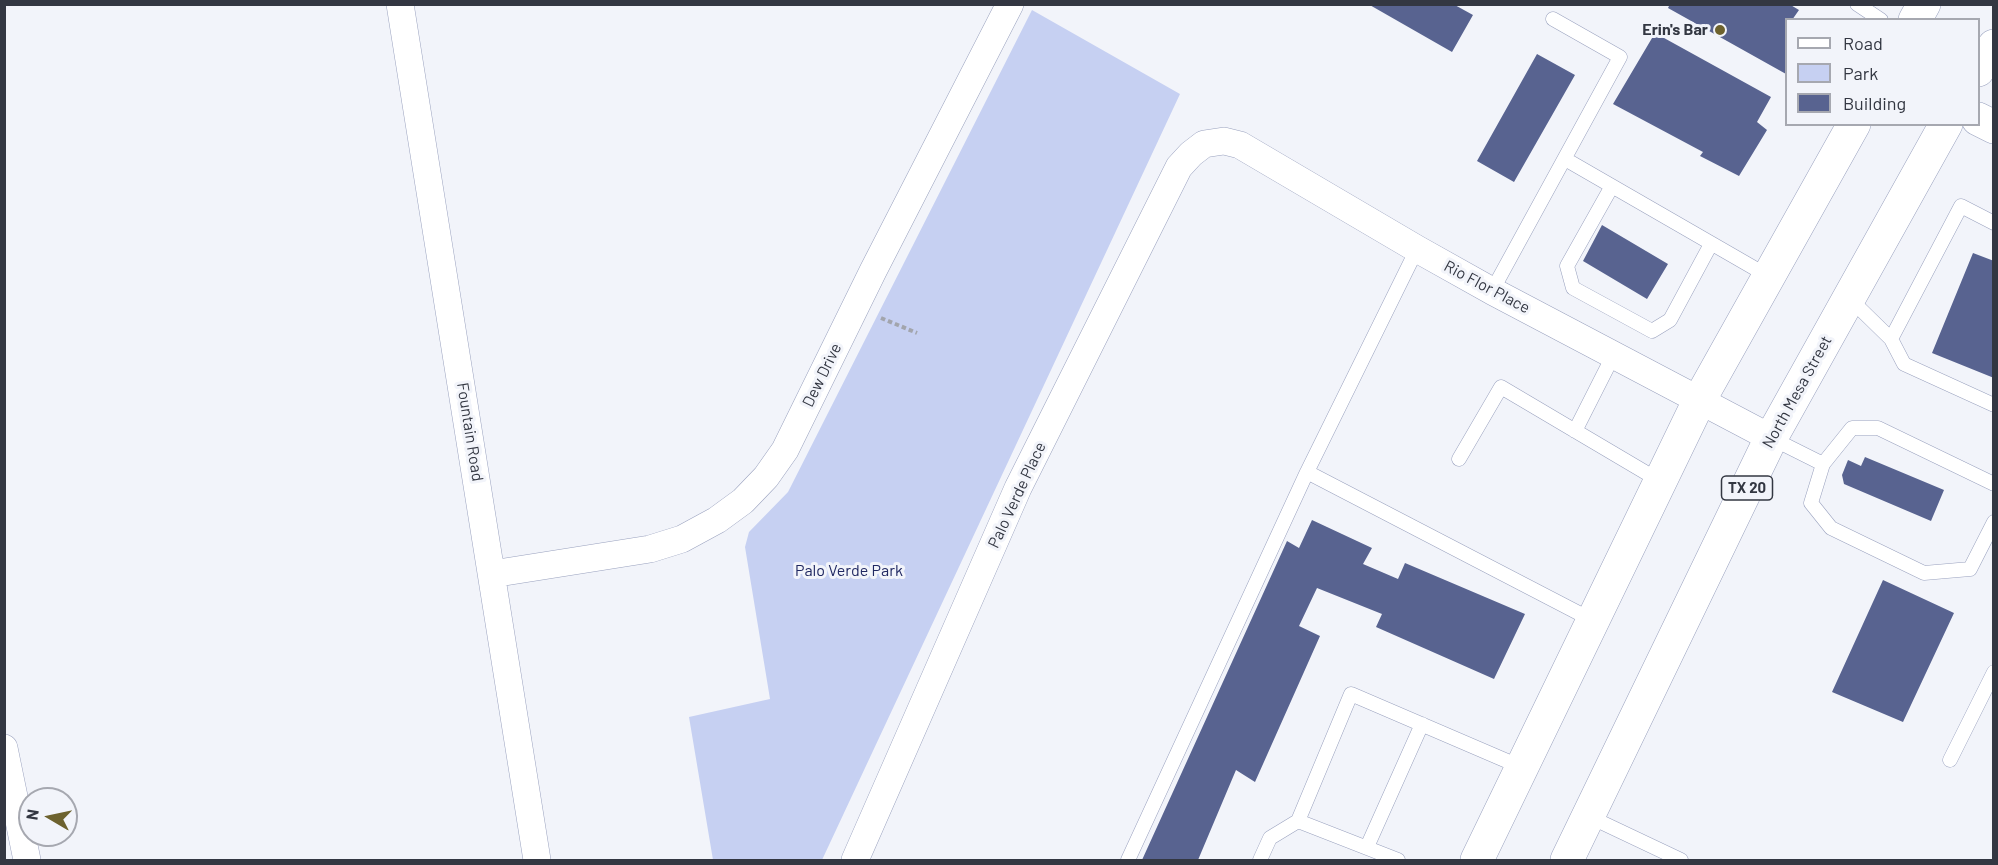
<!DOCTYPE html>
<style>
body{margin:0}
#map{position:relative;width:1998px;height:865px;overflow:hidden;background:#f2f4fa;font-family:Barlow,sans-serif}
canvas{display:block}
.frame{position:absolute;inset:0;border:6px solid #333742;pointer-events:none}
.legend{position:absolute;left:1785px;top:18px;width:195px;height:108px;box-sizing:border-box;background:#f2f4fa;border:2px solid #a6a8b0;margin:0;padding:8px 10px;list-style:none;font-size:18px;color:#333742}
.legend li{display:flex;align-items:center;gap:12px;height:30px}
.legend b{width:30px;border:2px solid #a6a8b0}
.north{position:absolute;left:18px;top:787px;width:60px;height:60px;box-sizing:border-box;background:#f2f4fa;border:2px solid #a6a8b0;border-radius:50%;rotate:279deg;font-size:16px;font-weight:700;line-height:24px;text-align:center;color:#333742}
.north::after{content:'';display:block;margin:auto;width:21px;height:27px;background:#6d622e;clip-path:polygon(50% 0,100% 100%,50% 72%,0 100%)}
</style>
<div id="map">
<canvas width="1998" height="865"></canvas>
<div class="frame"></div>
<ul class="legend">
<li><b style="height:8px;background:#fff"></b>Road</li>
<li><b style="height:16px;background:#c6d0f2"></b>Park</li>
<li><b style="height:16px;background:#586390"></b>Building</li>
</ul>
<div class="north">N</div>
</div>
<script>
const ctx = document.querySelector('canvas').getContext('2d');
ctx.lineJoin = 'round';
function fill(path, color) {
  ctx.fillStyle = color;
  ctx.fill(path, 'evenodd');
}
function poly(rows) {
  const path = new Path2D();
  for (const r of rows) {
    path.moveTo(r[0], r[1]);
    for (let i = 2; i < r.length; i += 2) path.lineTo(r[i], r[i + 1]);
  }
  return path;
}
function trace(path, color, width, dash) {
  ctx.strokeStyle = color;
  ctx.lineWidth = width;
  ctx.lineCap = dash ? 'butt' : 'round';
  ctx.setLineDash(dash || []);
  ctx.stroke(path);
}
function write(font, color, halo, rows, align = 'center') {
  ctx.font = font + ' Barlow,sans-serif';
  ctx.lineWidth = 6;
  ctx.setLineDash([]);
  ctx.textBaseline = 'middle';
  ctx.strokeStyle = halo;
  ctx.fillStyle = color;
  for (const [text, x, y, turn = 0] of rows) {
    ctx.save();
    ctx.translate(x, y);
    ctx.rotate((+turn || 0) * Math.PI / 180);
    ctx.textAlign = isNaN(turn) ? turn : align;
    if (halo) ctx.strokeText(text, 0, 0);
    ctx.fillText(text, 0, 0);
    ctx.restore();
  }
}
const green = poly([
 [1032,10,1180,94,822,860,713,860,689,717,770,699,745,547,749,532,788,492]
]);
const building = poly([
 [1368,4,1453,4,1473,15,1452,52],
 [1670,4,1789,4,1799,10,1792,20,1786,20,1786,74,1668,8],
 [1655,33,1771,97,1757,122,1767,130,1739,176,1700,156,1703,152,1613,104],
 [1537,54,1575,75,1514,182,1477,161],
 [1602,225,1668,264,1647,299,1583,261],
 [1973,253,1994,261,1994,378,1932,353],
 [1865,457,1944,490,1931,521,1844,484,1842,475,1848,460,1861,466],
 [1312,520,1372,548,1363,564,1398,579,1405,563,1525,614,1494,679,1376,627,1382,614,1317,588,1299,626,1320,636,1255,782,1236,770,1198,860,1142,860,1287,541,1299,548],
 [1883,580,1954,613,1903,722,1832,692]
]);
const path = poly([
 [881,318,917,333]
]);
const service = poly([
 [1857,4,1881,20],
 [1565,159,1768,276],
 [1612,186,1567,266,1573,288,1652,331,1670,320,1711,244],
 [1492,291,1620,57,1553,19],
 [1849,298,1891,339,1961,206,1994,223],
 [1891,339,1904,364,1994,405],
 [1575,431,1614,354],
 [1771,438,1823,464],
 [1459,459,1501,387,1660,481],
 [1307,472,1592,620],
 [1994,484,1878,428,1852,428,1823,464,1811,503,1831,528,1924,573,1970,569,1994,522],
 [1950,760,1994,672],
 [1588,816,1681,860],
 [1298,821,1398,860],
 [1367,847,1422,724],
 [1128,860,1307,472,1417,249],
 [1260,860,1270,838,1298,821,1351,694,1521,767]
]);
const minor = poly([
 [400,4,537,860],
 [492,574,650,549,682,539,717,520,743,501,766,477,785,450,873,271,1010,4],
 [4,748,27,860],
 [855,860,1018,488,1179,167,1191,154,1204,144,1224,141,1240,145,1417,249,1492,291,1771,438]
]);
const tertiary = poly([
 [1978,119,1994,127]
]);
const primary = poly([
 [1915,20,1924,4],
 [1978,70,1994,46],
 [1477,860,1700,399,1854,124],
 [1567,860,1771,438,1946,124]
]);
const markers = [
 [1720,30,6,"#6d622e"]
];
const shields = [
 [1747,488,51]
];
const shieldNames = [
 ["TX 20",1747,488]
];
const poiNames = [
 ["Erin's Bar",1708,30]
];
const streetNames = [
 ["Rio Flor Place",1487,287,28],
 ["Dew Drive",822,375,-64],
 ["North Mesa Street",1797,392,-61],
 ["Fountain Road",470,432,81],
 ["Palo Verde Place",1017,495,-65]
];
const parkNames = [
 ["Palo Verde Park",849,571]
];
fill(green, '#c6d0f2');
fill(building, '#586390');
trace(service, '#99a1be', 15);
trace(minor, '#99a1be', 28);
trace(tertiary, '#99a1be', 34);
trace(primary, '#99a1be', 34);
trace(path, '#a2a5ad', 4, [4.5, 3]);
trace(service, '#fff', 14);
trace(minor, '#fff', 27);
trace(tertiary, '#fff', 33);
trace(primary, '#fff', 33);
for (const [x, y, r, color] of markers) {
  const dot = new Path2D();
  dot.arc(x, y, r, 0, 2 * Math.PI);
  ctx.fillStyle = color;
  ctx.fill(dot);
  trace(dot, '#f2f4fa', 2);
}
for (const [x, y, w] of shields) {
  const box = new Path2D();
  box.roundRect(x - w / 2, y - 12, w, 24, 4.5);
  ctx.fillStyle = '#f2f4fa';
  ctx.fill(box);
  trace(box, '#333742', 1.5);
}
write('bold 15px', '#333742', null, shieldNames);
write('bold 16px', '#333742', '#f2f4fa', poiNames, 'right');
write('16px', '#333742', '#f2f4fa', streetNames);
write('16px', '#202862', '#f2f4fa', parkNames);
</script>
